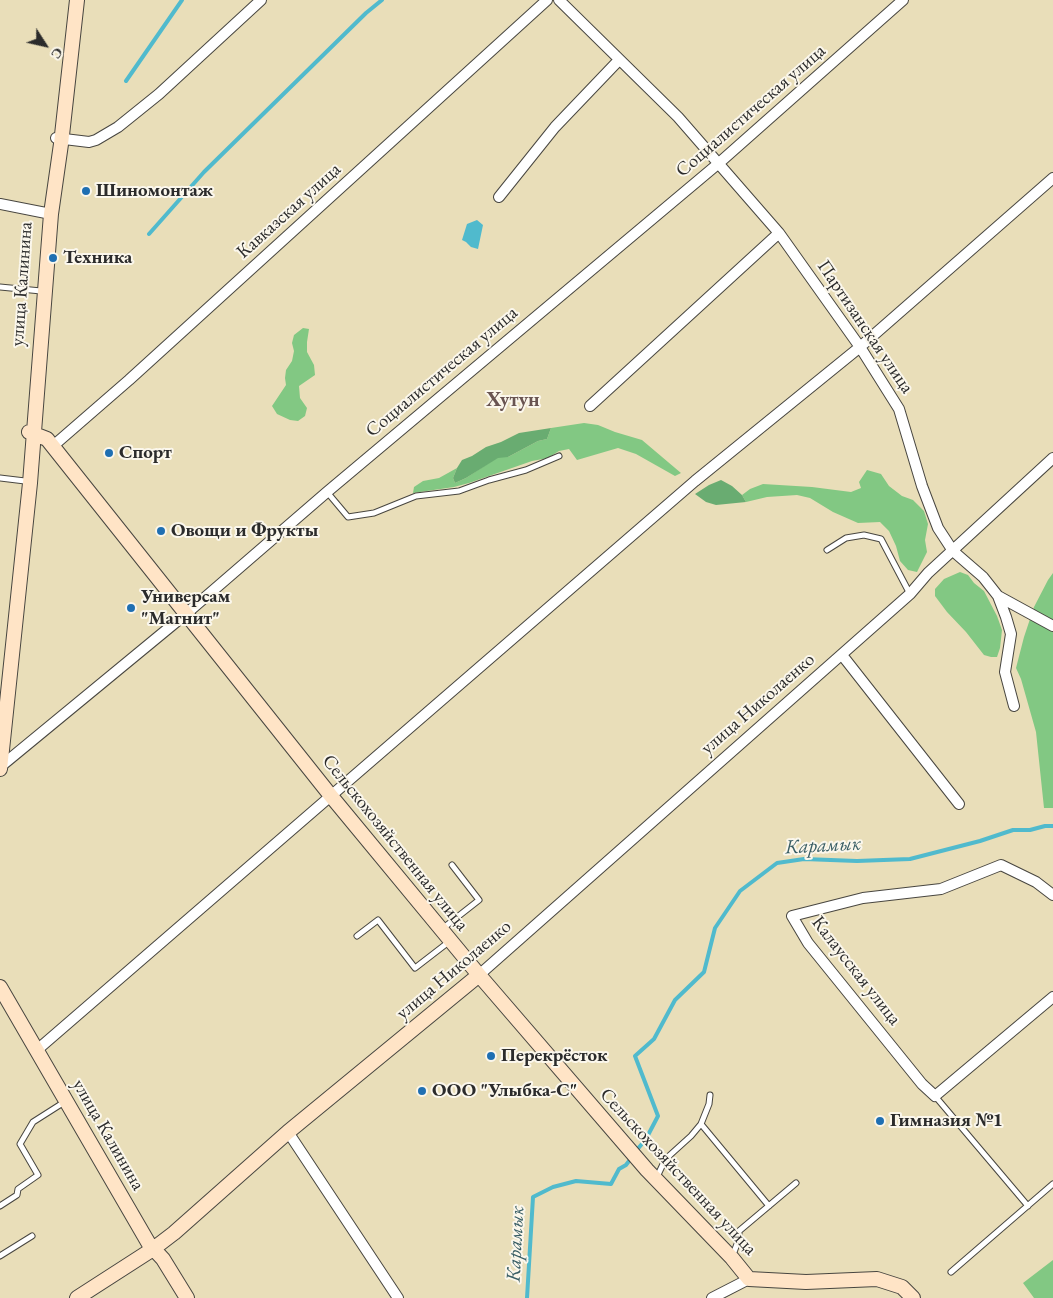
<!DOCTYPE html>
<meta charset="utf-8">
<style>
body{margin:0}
#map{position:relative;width:1053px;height:1298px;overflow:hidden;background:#e9deb9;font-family:"EB Garamond",serif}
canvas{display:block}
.north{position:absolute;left:20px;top:20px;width:50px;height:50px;-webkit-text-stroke:4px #fbf7ec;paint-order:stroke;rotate:125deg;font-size:14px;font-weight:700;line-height:20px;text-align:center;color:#2b2b2b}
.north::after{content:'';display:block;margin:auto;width:18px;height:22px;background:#2b2b2b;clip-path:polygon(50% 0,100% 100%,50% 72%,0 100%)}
</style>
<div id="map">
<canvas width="1053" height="1298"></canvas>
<div class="north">С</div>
</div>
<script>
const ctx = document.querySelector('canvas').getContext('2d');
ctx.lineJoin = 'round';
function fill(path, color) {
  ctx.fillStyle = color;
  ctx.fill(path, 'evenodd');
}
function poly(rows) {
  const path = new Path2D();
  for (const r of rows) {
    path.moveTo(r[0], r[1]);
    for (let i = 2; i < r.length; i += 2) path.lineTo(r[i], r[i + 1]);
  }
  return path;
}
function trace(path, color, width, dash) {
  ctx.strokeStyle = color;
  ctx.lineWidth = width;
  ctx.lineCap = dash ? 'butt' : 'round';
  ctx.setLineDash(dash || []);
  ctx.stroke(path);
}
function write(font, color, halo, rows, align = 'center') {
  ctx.font = font + ' "EB Garamond",serif';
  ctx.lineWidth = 4;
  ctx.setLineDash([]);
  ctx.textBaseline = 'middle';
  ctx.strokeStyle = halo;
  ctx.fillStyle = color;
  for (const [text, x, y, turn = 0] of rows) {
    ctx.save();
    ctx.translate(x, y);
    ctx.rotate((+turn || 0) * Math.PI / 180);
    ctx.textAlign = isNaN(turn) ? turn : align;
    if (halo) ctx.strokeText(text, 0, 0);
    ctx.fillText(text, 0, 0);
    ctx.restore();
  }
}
const green = poly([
 [303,328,309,329,307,342,307,352,314,365,315,375,299,386,300,398,307,408,305,416,298,421,290,420,277,414,272,406,286,385,285,378,286,370,292,361,294,351,292,343,294,335],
 [584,423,598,425,615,432,642,440,681,473,675,476,636,454,618,448,577,460,569,449,559,451,548,458,532,461,469,483,454,487,413,493,414,487,423,481,439,478,457,468,453,478,455,483,466,478,498,457,508,457,538,441,547,439,551,428],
 [867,470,881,474,889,486,902,496,913,500,924,511,928,524,925,540,927,552,917,572,908,570,900,561,896,546,889,531,880,522,858,523,833,512,810,498,797,495,767,497,746,502,742,495,750,489,763,484,812,487,851,492,861,488,859,482],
 [960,572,968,575,974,583,984,591,997,616,1002,630,1000,648,997,657,991,657,984,655,966,632,947,612,935,596,935,589,944,579],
 [1053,573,1053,808,1044,808,1036,732,1021,679,1016,668,1024,637,1034,607,1048,580],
 [1053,1260,1053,1298,1034,1298,1023,1283]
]);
const forest = poly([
 [551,428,547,439,538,441,508,457,498,458,466,478,455,483,453,478,457,468,462,460,472,456,486,447,501,442,519,433],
 [721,480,732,486,742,495,746,502,716,505,706,502,695,494,709,485]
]);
const water = poly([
 [477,220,483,225,478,249,471,247,466,242,462,240,467,224]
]);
const stream = poly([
 [126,81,182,0],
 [149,234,204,172,366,13,382,0],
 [636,1151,646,1139,658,1116,635,1056,654,1039,675,1000,704,972,715,928,740,891,777,863,804,859,857,861,910,859,980,841,1013,830,1030,830,1045,826,1053,826],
 [527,1298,533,1197,553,1187,576,1181,611,1184,619,1169,626,1165,632,1157]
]);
const lane = poly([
 [0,287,41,291],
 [0,478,25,481],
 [327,492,348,517,374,513,416,496,459,491,489,480,526,470,559,456],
 [827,550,846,538,864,535,881,539,910,594],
 [442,929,479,900,452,865],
 [357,936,378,920,415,968,450,941],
 [935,1096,1028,1206],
 [701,1124,769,1206],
 [656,1179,664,1162,670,1155,691,1136,701,1124,709,1104,710,1095],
 [0,1206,17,1195,18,1189,38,1175,20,1144,33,1122,66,1101],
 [0,1256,32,1236],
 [732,1257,739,1239,739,1231,796,1183],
 [951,1272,1053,1184]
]);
const street = poly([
 [559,0,678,117,779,233,860,347,899,409,922,486,938,528,953,551,983,577,998,596,1053,626],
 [56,138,89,142,96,140,118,127,159,94,261,0],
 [499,197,555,127,619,60],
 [0,204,51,214],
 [590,406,779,233],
 [53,446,129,380,547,0],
 [998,596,1006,617,1011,634,1005,672,1014,706],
 [842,655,959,804],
 [0,767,187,613,327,492,719,163,903,0],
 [1053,895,1036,882,1001,865,941,889,863,898,792,916,808,943,922,1084,935,1096,1053,997],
 [479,975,910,594,928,573,1053,458],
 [37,1050,695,481,860,347,1053,178],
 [288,1132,398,1298],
 [712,1298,749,1279]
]);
const secondary = poly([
 [29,432,47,439,331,796,479,975,647,1170,732,1258,749,1279,806,1282,877,1279,902,1287,913,1298],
 [0,769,30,483,51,214,61,144,77,0],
 [0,987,149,1244,163,1259,187,1298],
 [77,1298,153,1249,174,1233,288,1132,479,975]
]);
const markers = [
 [86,191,5,"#1f6fb2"],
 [53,258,5,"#1f6fb2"],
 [109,453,5,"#1f6fb2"],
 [161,531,5,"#1f6fb2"],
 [131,608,5,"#1f6fb2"],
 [491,1056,5,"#1f6fb2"],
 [422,1091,5,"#1f6fb2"],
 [880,1121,5,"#1f6fb2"]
];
const streetNames = [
 ["Социалистическая улица",751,111,-41],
 ["Кавказская улица",289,211,-42],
 ["улица Калинина",22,284,-86],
 ["Партизанская улица",865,327,56],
 ["Социалистическая улица",442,372,-40],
 ["улица Николаенко",758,704,-41],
 ["Сельскохозяйственная улица",395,843,51],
 ["улица Николаенко",454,970,-40],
 ["Калаусская улица",856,971,52],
 ["улица Калинина",108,1135,60],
 ["Сельскохозяйственная улица",678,1172,47]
];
const poiNames = [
 ["Шиномонтаж",96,191],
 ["Техника",63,258],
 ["Спорт",119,453],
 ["Овощи и Фрукты",171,531],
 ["Универсам",141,597],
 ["\"Магнит\"",141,619],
 ["Перекрёсток",501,1056],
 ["ООО \"Улыбка-С\"",432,1091],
 ["Гимназия №1",890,1121]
];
const neighbourhoodNames = [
 ["Хутун",513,401]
];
const waterNames = [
 ["Карамык",823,846,-3],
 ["Карамык",516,1244,-87]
];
fill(green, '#82c883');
fill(forest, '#69ac71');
fill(water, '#50bacd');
trace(stream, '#50bacd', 4);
trace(lane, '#484640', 7);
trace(street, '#484640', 12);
trace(secondary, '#484640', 16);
trace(lane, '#fff', 5);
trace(street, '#fff', 10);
trace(secondary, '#ffe4c6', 14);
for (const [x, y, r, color] of markers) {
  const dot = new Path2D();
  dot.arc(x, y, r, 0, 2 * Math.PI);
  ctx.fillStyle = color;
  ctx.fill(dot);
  trace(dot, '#fbf7ec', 2);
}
write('19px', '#2b2b2b', '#fbf7ec', streetNames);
write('bold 19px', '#2b2b2b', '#fbf7ec', poiNames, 'left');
write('bold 20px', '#695451', '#fbf7ec', neighbourhoodNames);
write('italic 20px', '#385d64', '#fbf7ec', waterNames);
</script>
